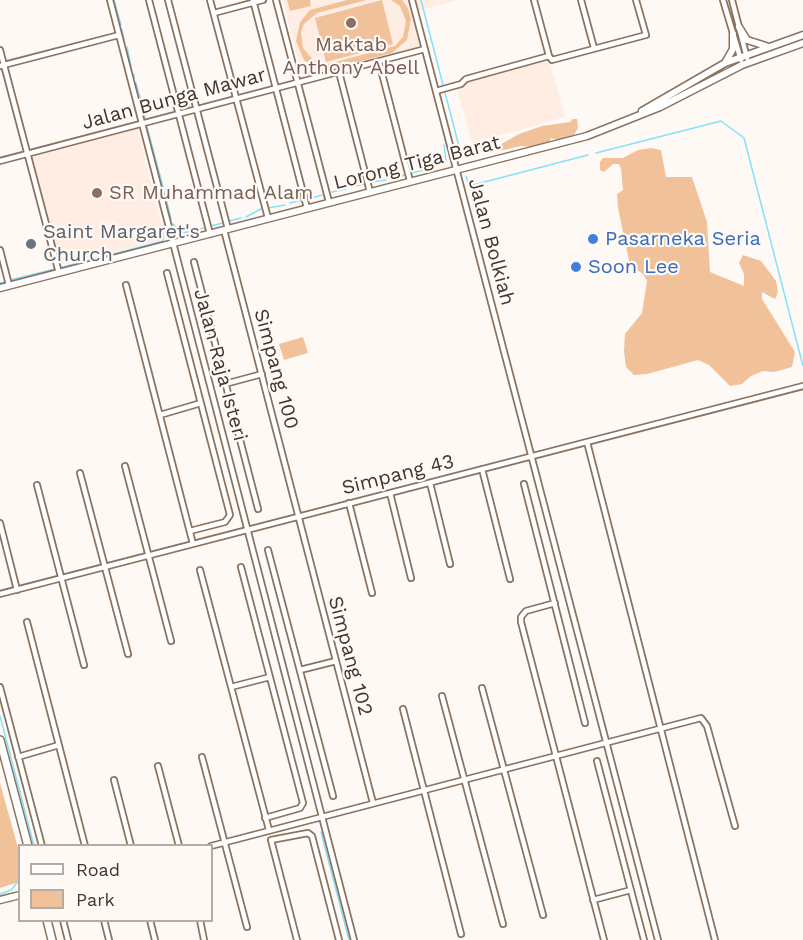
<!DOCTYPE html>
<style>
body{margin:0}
#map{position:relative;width:803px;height:940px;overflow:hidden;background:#fff9f5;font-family:"Work Sans",sans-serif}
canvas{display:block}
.legend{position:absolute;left:18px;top:844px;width:195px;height:78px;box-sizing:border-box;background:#fff9f5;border:2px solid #b3aba5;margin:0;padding:8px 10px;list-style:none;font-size:18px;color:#41362d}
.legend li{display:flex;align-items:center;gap:12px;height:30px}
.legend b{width:30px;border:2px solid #b3aba5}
</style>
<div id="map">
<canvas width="803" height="940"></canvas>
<ul class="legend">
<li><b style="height:8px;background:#fff"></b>Road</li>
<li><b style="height:16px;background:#f1c29a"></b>Park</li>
</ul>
</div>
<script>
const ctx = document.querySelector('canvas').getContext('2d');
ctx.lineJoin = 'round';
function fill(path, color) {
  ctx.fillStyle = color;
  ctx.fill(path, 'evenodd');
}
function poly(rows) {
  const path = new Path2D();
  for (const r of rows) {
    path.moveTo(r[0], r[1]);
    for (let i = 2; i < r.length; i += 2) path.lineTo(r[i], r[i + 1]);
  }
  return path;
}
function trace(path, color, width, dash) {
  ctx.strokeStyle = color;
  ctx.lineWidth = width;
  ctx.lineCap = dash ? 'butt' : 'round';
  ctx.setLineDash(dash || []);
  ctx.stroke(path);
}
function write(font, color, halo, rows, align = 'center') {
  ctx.font = font + ' "Work Sans",sans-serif';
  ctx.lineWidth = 4.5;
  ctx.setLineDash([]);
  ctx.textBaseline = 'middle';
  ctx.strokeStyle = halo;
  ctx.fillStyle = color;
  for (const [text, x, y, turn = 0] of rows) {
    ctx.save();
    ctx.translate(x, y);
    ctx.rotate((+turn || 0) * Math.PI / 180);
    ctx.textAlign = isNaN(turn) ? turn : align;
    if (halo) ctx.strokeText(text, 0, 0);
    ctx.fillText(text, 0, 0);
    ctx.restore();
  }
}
const education = poly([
 [283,0,408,0,420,46,419,49,303,79],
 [414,0,458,0,417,11],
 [545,60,550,63,565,117,472,143,457,88,469,85,468,80],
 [137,127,163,232,161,240,60,265,31,155]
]);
const green = poly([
 [287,0,310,0,311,6,290,11],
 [347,0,367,0,317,13,304,24,301,32,303,48,313,60,328,64,395,46,403,37,406,21,400,6,391,0,402,0,408,8,411,19,407,40,392,53,331,69,312,66,304,60,296,41,300,22,310,10],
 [382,0,393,44,326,62,315,18],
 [573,119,577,119,578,128,574,135,558,140,551,138,549,143,535,147,521,146,499,151,496,147,519,134,542,126,570,122],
 [651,148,661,150,666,177,692,177,707,222,710,272,744,286,744,274,739,263,743,255,761,261,776,281,778,292,775,299,762,292,762,299,795,352,792,367,774,372,763,371,751,376,742,384,730,386,709,365,698,360,647,374,634,375,626,367,624,351,625,334,642,313,647,281,643,274,630,265,618,208,617,194,623,190,621,169,619,164,613,164,604,172,600,170,600,162,603,158,623,158,638,150],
 [303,337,308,353,284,360,279,344],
 [0,783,20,855,19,882,0,888]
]);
const stream = poly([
 [114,0,121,25],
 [421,0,462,158],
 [122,30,124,40],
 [127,47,131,66],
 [134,74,134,78],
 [136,83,141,101],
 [142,107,145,117],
 [147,127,165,194],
 [596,153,721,121,744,138,803,366],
 [430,168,446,161,444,145],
 [411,173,425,170],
 [466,176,469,186,588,155],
 [390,178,405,175],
 [370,182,386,180],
 [351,187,365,184],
 [332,192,346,189],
 [166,199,171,219],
 [308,199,322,195],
 [290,203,302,200],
 [268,208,285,205],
 [246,217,261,209],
 [229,221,241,218],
 [173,224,182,233,204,228],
 [211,226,223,223],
 [59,268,163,241,163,226],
 [10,280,55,269],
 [0,283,5,282],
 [0,716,34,846],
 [321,832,349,940],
 [0,894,11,890,20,879]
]);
const street = poly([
 [110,0,354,940],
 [149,0,210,234],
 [168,0,228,229],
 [210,0,268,218],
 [253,0,307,208],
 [276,0,329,202],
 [412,0,658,940],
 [534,0,549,56],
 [581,0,594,48],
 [723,0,741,60],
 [732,0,747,58],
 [214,13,263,0],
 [0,50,59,273],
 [379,62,410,181],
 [0,66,119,35],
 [339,72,370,192],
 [436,91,461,84,466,79,549,56,552,60,646,35,636,0],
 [0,161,425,49],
 [224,230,373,803],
 [0,250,9,285],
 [194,262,258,509],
 [167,273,230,515,225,522,190,531],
 [126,285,193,544],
 [225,384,262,374],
 [160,415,201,403],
 [587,442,715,940],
 [125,466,171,641],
 [482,469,510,579],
 [80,473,128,654],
 [430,483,450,564],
 [524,484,585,723],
 [37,485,84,665],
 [390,493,411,578],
 [349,503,372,593],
 [0,523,17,590],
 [268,550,333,796],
 [241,567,303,803,300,808,265,818],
 [200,570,269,830],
 [0,594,803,386],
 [555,603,526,611,521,617,521,622,604,940],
 [27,622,85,846],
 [300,670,336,661],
 [0,687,42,846],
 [231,687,270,677],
 [482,688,543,915],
 [442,696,503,924],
 [403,709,461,934],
 [18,757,59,745],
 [202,757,247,927],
 [597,761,644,940],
 [158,766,179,846],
 [114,780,131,846],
 [211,846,701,718,707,726,735,826],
 [593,900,631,890],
 [63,920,68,940],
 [104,920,109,940],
 [150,920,155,940],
 [200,920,204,940],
 [297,940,271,840,308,833,312,836,339,940]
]);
const secondary = poly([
 [739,27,747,40,766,46],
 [725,63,733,49,733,34],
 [642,111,725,63,803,35],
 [0,288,587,136,660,107,742,65,803,43],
 [0,900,20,895]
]);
const primary = poly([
 [0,740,28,846],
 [47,920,52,940]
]);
const markers = [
 [351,23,6,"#8d6e63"],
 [97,193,6,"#8d6e63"],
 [593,239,6,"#3f7fe0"],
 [31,244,6,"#6b7280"],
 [576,267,6,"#3f7fe0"]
];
const educationNames = [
 ["Maktab",351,45],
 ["Anthony Abell",351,68],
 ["SR Muhammad Alam",109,193,"left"]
];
const streetNames = [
 ["Jalan Bunga Mawar",174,99,-15],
 ["Lorong Tiga Barat",417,163,-14],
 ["Jalan Bolkiah",491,242,75],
 ["Jalan Raja Isteri",220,365,75],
 ["Simpang 100",276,369,75],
 ["Simpang 43",398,475,-14],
 ["Simpang 102",350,656,75]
];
const worshipNames = [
 ["Saint Margaret's",43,232],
 ["Church",43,255]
];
const shopNames = [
 ["Pasarneka Seria",605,239],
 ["Soon Lee",588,267]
];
fill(education, '#ffece2');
fill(green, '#f1c29a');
trace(stream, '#82e2fb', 1.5);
trace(street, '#8b735e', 8);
trace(secondary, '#8b735e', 9);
trace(primary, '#8b735e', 10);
trace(street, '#fff', 4.5);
trace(secondary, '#fff', 6);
trace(primary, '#fff', 7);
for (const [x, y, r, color] of markers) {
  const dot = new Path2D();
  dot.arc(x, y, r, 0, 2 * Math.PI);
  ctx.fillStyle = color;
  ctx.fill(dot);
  trace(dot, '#fff9f5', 2);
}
write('20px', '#785e54', '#fff9f5', educationNames);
write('20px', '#41362d', '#fff9f5', streetNames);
write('20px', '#5b616d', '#fff9f5', worshipNames, 'left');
write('20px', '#366cbe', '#fff9f5', shopNames, 'left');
</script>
